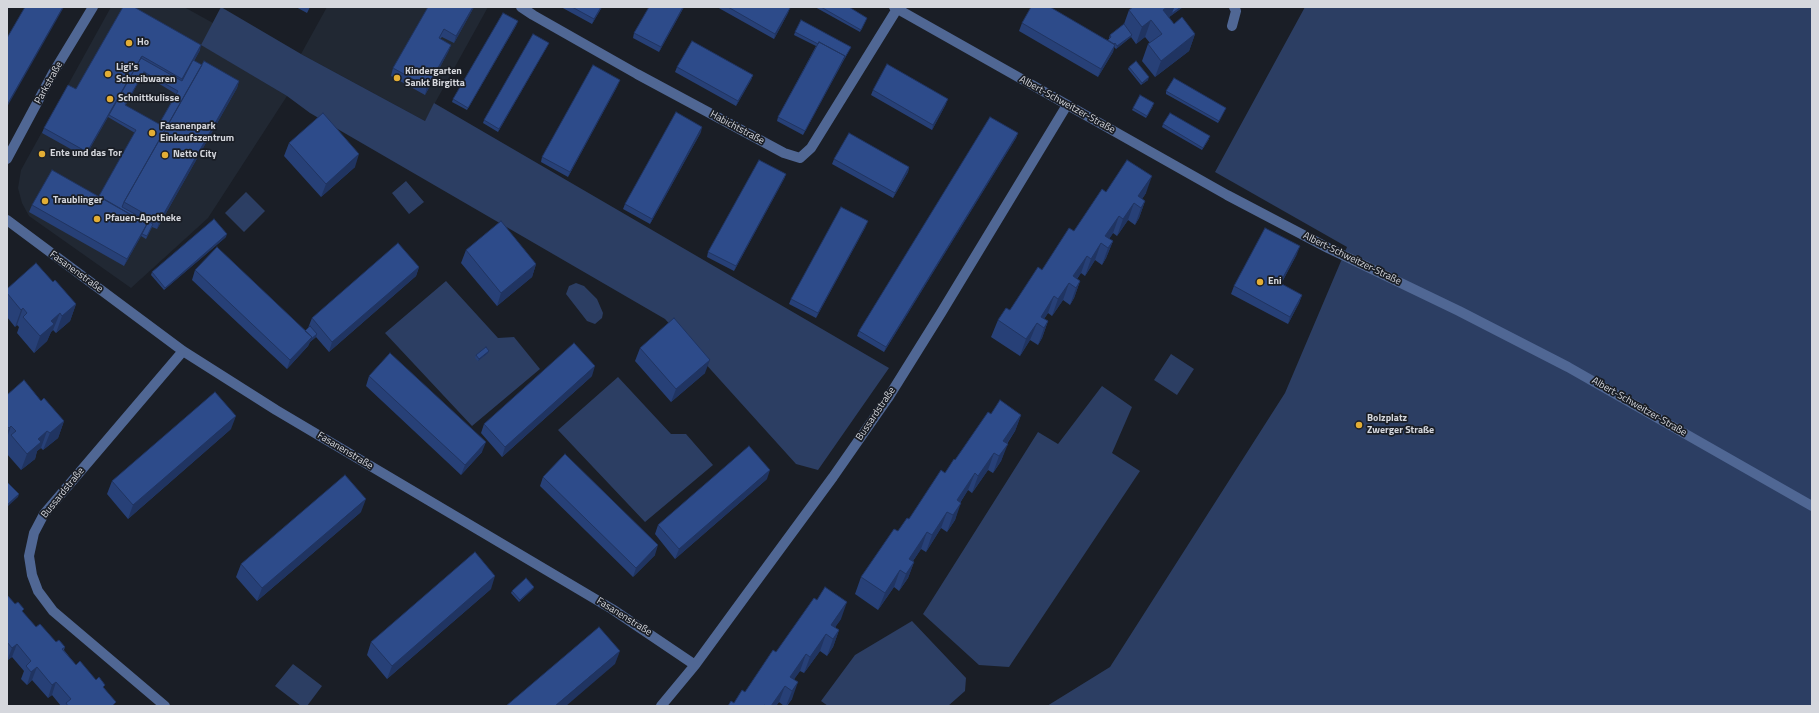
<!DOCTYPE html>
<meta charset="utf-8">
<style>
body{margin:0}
#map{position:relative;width:1819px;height:713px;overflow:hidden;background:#1a1e26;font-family:"Titillium Web",sans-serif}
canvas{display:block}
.frame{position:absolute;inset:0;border:8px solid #d5d7dd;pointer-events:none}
</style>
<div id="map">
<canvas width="1819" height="713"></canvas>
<div class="frame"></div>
</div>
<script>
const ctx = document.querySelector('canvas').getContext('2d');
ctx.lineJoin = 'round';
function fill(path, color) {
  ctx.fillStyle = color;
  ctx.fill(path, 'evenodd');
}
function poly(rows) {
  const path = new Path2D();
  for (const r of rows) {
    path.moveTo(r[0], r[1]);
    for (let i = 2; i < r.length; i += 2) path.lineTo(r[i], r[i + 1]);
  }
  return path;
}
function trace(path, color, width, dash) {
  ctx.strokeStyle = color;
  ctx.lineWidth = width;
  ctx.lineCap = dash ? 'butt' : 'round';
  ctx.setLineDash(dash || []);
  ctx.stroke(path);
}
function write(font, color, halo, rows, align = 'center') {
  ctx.font = font + ' "Titillium Web",sans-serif';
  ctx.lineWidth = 3.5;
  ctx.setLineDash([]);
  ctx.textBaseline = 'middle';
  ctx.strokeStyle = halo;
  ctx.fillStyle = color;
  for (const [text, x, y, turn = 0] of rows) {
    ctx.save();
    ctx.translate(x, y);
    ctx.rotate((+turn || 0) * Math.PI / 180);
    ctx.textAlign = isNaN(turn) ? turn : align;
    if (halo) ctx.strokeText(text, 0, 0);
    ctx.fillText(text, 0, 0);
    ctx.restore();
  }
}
const built = poly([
 [111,7,184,7,213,23,202,45,287,96,208,218,131,288,29,216,22,203,18,188,21,170],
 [327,7,488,7,425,121,301,54]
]);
const green = poly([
 [221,7,301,54,425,121,434,103,889,368,818,470,796,464,665,319,310,113,287,96,201,45],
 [1305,7,1812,7,1812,706,1047,706,1110,667,1285,393,1347,247,1215,172],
 [406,181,424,202,409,214,392,193],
 [246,192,265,211,244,232,225,213],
 [446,281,498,338,514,337,540,369,472,426,385,333],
 [576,283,584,286,597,299,603,313,602,318,595,324,587,321,566,294,569,286],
 [1171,354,1194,369,1177,395,1154,380],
 [618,377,671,434,686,434,713,465,645,522,558,430],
 [1102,386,1132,407,1112,453,1140,471,1009,667,979,665,923,614,1038,432,1058,444],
 [912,621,966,678,965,691,948,706,828,706,821,701,855,655],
 [293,664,322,686,307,706,301,706,275,686]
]);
const minor = poly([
 [521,7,533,15,637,74,784,153,800,158,811,148,897,9],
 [894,7,1227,195,1328,248,1459,311,1568,367,1812,506],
 [1232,26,1236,11,1234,7],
 [7,159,53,73,93,7],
 [7,220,183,351,276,410,612,609,695,665],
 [165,706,53,611,38,591,32,575,29,556,34,533,44,514,183,351],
 [661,706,695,665,744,598,833,477,888,398,941,313,1067,105]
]);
const wall = poly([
 [123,7,200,50,194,61,202,65,239,81,237,88,157,229,152,227,146,239,141,236,124,266,29,212,32,205,99,196,135,133,108,117,85,157,42,133,44,128,76,89],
 [143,74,176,94,159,124,125,106],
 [296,7,310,7,307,13],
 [474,7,454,43,442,37,440,39,451,45,448,52,425,95,391,76,393,68],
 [561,7,602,7,592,24],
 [684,7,659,52,633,38,634,33],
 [717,7,789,7,788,13,774,39],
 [815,7,849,7,866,20,860,32],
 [1133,7,1183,7,1169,17,1174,24,1195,34,1189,51,1155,77,1142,61,1148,44,1150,43,1145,37,1136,44,1131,37,1116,49,1114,47,1113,52,1098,77,1019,31,1022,23,1108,40,1110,38,1109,38,1110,35,1124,24,1129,10],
 [517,24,467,110,452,102,453,99],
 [795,32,851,47,803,135,777,121,778,117,816,46,794,35],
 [548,45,498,132,483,123,484,120],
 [677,67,753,75,751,80,736,106,675,72],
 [1129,67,1148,80,1141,85,1128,69],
 [618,85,568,177,541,162,542,157],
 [873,90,946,104,932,130,871,95],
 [1166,91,1226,108,1218,123,1166,94],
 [1153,106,1146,118,1132,110,1133,108],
 [1163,124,1209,139,1202,150,1162,127],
 [701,132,650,224,623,209,625,204],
 [1018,133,1016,138,884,352,857,336,859,331],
 [289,143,355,167,321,197,284,156],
 [834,159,909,167,908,172,893,198,832,164],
 [786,174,784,179,734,271,707,257,708,252],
 [1106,192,1146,193,1142,199,1145,201,1139,218,1135,225,1128,220,1117,236,1113,233,1109,239,1113,241,1106,258,1102,265,1095,260,1085,276,1081,273,1077,279,1080,281,1074,298,1070,305,1063,300,1052,316,1048,313,1044,319,1048,321,1042,338,1038,345,1030,340,1020,356,991,337,998,320,1010,310,1042,270],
 [866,226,816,318,789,304,791,299],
 [226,237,164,290,151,275,152,272],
 [466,250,536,264,532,277,497,306,461,263],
 [1297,254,1281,284,1302,295,1299,303,1288,324,1231,294,1234,286],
 [419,267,416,276,329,352,316,337,310,342,308,346,287,369,192,280,195,270,305,331,308,328,312,318],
 [53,282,76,304,70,321,56,333,53,330,51,332,47,341,34,353,17,333,19,327,17,325,15,327,7,317,7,289],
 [640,348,705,373,671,402,635,361],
 [489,351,488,353,478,361,475,358,476,355],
 [369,376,482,452,461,475,366,386],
 [592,376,502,457,481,433,484,424],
 [7,395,41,401,64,421,58,438,43,450,41,448,37,451,35,459,21,470,7,454],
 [991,414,1021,415,1015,431,1007,444,1001,461,993,473,988,470,972,493,968,490,960,503,955,520,947,532,941,528,926,552,921,549,913,561,914,562,908,578,899,591,894,587,878,610,855,594,861,577,898,531,909,519],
 [231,429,128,519,107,494,112,481],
 [543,477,655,555,633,577,540,486],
 [767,479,675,559,655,534,658,525],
 [361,512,257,601,236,577,241,564],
 [534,587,533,589,519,602,511,593,512,591],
 [491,589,387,679,367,655,371,642],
 [7,595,36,627,56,642,65,647,64,650,76,665,104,688,115,706,61,706,52,695,48,698,32,680,27,685,21,679,24,671,12,657,7,660],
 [841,619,835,627,839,630,833,647,827,656,820,651,804,673,800,671,794,679,792,699,787,706,784,706,779,702,776,706,728,706,734,703,745,692,776,652]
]);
const shadedWall = poly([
 [63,7,64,7,7,107,7,105],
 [473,7,474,7,454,43,456,36],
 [601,7,602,7,592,24,594,19],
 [683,7,684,7,659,52,661,47],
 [1167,7,1183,7,1157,26,1163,10],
 [790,8,788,13,774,39,775,34],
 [1151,20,1145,37,1136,44,1142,27],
 [518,21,517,24,467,110,468,108],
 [1195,34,1189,51,1155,77,1161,61],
 [1132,35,1131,37,1116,49,1117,46],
 [549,43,548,45,498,132,499,129],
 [201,45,200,50,181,84,182,79],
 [451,45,448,52,425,95,427,87],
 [1115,45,1113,52,1098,77,1101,69],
 [851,47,850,49,803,135,805,131],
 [142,56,140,61,85,157,87,152],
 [144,72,143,74,124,108,125,105],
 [753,75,751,80,736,106,738,101],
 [1149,77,1148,80,1141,85,1142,83],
 [620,80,618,85,568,177,570,172],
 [239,81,237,88,157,229,159,222],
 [948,99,946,104,932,130,933,125],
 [702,127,701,132,650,224,652,219],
 [1018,133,1016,138,884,352,886,347],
 [359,154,355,167,321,197,326,184],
 [909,167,908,172,893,198,895,193],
 [786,174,784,179,734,271,736,266],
 [1152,176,1146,193,1137,206,1138,196],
 [1145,201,1139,218,1135,225,1141,208],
 [1134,203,1128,220,1117,236,1123,219],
 [1119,216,1113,233,1105,245,1105,236],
 [868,221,866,226,816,318,818,313],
 [147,224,144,231,124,266,127,259],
 [227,234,226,237,164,290,165,288],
 [1113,241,1106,258,1102,265,1108,248],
 [1101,243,1095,260,1085,276,1091,259],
 [1300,246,1297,254,1277,291,1280,283],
 [1087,256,1081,273,1072,285,1073,276],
 [536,264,532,277,497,306,501,293],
 [419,267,416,276,329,352,332,342],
 [1080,281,1074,298,1070,305,1076,288],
 [1069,283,1063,300,1052,316,1058,299],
 [1302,295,1299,303,1288,324,1290,317],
 [1054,296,1048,313,1040,325,1041,317],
 [76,304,70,321,56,333,62,316],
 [23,308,17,325,15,327,21,310],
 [60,313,53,330,51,332,47,341,34,353,40,336,51,321],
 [1048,321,1042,338,1038,345,1044,328],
 [1037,323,1030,340,1020,356,1026,339],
 [317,334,316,337,310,342,308,346,287,369,290,360,312,337],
 [489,351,488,353,478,361,479,359],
 [710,360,705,373,671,402,676,389],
 [595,366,592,376,502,457,505,447],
 [1021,415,1015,431,998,456,1003,441],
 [236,416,231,429,128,519,133,505],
 [64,421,58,438,43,450,50,433],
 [11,426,7,438,7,433,9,428],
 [47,431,41,448,37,451,35,459,21,470,27,454,38,439],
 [486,442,482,452,461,475,465,465],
 [1008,444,1001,461,993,473,999,456],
 [994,453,988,470,972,493,978,476],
 [770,470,767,479,675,559,679,549],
 [975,473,968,490,952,515,957,500],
 [19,494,18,497,7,507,7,505],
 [366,499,361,512,257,601,262,588],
 [961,503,955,520,947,532,953,515],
 [947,512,941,528,926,552,932,535],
 [927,532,921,549,905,573,909,559],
 [658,545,655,555,633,577,636,568],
 [914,562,908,578,899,591,906,574],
 [900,570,894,587,878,610,885,593],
 [495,576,491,589,387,679,392,666],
 [534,587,533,589,519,602,520,600],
 [847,602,841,619,829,636,831,625],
 [839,630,833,647,827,656,833,639],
 [826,634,820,651,804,673,810,657],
 [17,644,12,657,7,661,12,648],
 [620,651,615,664,566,706,555,706],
 [806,654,800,671,788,688,790,677],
 [37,667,32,680,27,685,31,672],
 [56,682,52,695,48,698,52,685],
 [798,682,792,699,786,706,792,691],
 [785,686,779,702,776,706,771,706]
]);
const building = poly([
 [25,7,63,7,7,105,7,38,25,7],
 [123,7,134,7,201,45,182,79,142,56,87,152,44,128,68,85,76,89,123,7],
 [428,7,473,7,456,36,444,29,439,38,451,45,427,87,393,68,428,7],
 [572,7,601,7,594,19,572,7],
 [649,7,683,7,661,47,634,33,649,7],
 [728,7,789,7,790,8,775,34,728,7],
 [821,7,849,7,867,18,861,30,821,7],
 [1031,7,1050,7,1115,45,1101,69,1022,23,1031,7],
 [1133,7,1167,7,1163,10,1174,24,1182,17,1195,34,1161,61,1148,44,1162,34,1151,20,1142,27,1129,10,1133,7],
 [1174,7,1181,7,1171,14,1174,7],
 [503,13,518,21,468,108,453,99,503,13],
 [801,20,851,47,844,59,845,56,819,42,818,44,795,32,801,20],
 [1124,24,1132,35,1117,46,1115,43,1114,44,1108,40,1111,37,1110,35,1124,24],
 [533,34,549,43,499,129,484,120,533,34],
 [692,41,753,75,738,101,677,67,692,41],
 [819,42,845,56,805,131,778,117,819,42],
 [141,58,182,81,193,60,202,65,124,202,122,207,153,224,147,236,142,234,147,224,99,196,136,130,109,115,141,58],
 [144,72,178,91,159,124,125,105,144,72],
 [204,61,239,81,159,222,124,202,204,61],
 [1136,61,1149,77,1142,83,1129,67,1136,61],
 [887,64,948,99,933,125,873,90,887,64],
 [593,65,620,80,570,172,542,157,593,65],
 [1174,78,1226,108,1219,121,1166,91,1174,78],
 [1140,95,1154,103,1147,116,1133,108,1140,95],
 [676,112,702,127,652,219,625,204,676,112],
 [323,113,359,154,326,184,289,143,323,113],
 [1170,113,1210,136,1203,148,1163,124,1170,113],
 [990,117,1018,133,886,347,859,331,990,117],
 [849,133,909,167,895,193,834,159,849,133],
 [759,160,786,174,736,266,708,252,759,160],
 [1127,160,1152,176,1138,196,1145,201,1141,208,1134,203,1123,219,1119,216,1105,236,1113,241,1108,248,1101,243,1091,259,1087,256,1073,276,1080,281,1076,288,1069,283,1058,299,1054,296,1041,317,1048,321,1044,328,1037,323,1026,339,998,320,1006,308,1010,310,1038,267,1042,270,1069,228,1074,231,1102,189,1106,192,1127,160],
 [52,170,147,224,127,259,32,205,52,170],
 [841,207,868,221,818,313,791,299,841,207],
 [214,219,227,234,165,288,152,272,214,219],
 [501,221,536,264,501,293,466,250,501,221],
 [1265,228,1300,246,1280,283,1302,295,1290,317,1234,286,1265,228],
 [398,243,419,267,332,342,312,318,398,243],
 [217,247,312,337,290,360,195,270,217,247],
 [36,263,53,282,55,280,76,304,62,316,60,313,51,321,54,324,40,336,23,317,27,313,23,308,21,310,7,293,7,289,36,263],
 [674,318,710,360,676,389,640,348,674,318],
 [310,326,317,334,311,339,312,337,305,331,310,326],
 [574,343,595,366,505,447,484,424,574,343],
 [486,347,489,351,479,359,476,355,486,347],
 [390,353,486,442,465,465,369,376,390,353],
 [24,380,41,401,44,398,64,421,50,433,47,431,38,439,41,442,27,454,11,435,16,431,11,426,9,428,7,426,7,395,24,380],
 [215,392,236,416,133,505,112,481,215,392],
 [1000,400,1021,415,1003,441,1008,444,999,456,994,453,978,476,975,473,957,500,961,503,953,515,947,512,932,535,927,532,909,559,914,562,906,574,900,570,885,593,861,577,894,529,898,531,907,518,909,519,941,470,945,473,954,459,955,460,988,412,991,414,1000,400],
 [749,446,770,470,679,549,658,525,749,446],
 [565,454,658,545,636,568,543,477,565,454],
 [345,475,366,499,262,588,241,564,345,475],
 [7,482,19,494,7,505,7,482],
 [475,552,495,576,392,666,371,642,475,552],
 [526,578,534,587,520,600,512,591,526,578],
 [825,587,847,602,831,625,839,630,833,639,826,634,810,657,806,654,790,677,798,682,792,691,785,686,771,706,766,706,764,705,764,706,728,706,731,701,734,703,742,690,745,692,773,650,776,652,814,598,817,600,825,587],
 [7,595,15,604,18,602,24,609,22,611,36,627,40,624,56,642,59,640,65,647,62,649,76,665,80,661,96,680,99,677,105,685,103,687,116,702,112,706,78,706,77,705,76,706,68,706,66,703,71,699,56,682,52,685,37,667,31,672,26,666,31,661,17,644,12,648,7,642,7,595],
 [599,627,620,651,555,706,506,706,599,627]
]);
const markers = [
 [129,43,4,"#e3ae35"],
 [108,74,4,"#e3ae35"],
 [397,78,4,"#e3ae35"],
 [110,99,4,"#e3ae35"],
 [152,133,4,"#e3ae35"],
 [42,154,4,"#e3ae35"],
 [165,155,4,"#e3ae35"],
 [45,201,4,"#e3ae35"],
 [97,219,4,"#e3ae35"],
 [1260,282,4,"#e3ae35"],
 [1359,425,4,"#e3ae35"]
];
const poiNames = [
 ["Ho",137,43],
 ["Ligi's",116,68],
 ["Schreibwaren",116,80],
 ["Kindergarten",405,72],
 ["Sankt Birgitta",405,84],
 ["Schnittkulisse",118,99],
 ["Fasanenpark",160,127],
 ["Einkaufszentrum",160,139],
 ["Ente und das Tor",50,154],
 ["Netto City",173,155],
 ["Traublinger",53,201],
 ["Pfauen-Apotheke",105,219],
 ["Eni",1268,282],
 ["Bolzplatz",1367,419],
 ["Zwerger Straße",1367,431]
];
const streetNames = [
 ["Parkstraße",49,83,-61],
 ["Albert-Schweitzer-Straße",1067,105,29],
 ["Habichtstraße",737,128,28],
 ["Albert-Schweitzer-Straße",1352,259,26],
 ["Fasanenstraße",76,272,36],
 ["Albert-Schweitzer-Straße",1639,407,30],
 ["Bussardstraße",876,414,-56],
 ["Fasanenstraße",345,451,31],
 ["Bussardstraße",63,493,-51],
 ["Fasanenstraße",624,617,32]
];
fill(built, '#212833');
fill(green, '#2c3e63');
trace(minor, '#506794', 10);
fill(wall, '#274077');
fill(shadedWall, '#203461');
fill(building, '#2d4b8a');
trace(building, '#203461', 1);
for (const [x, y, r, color] of markers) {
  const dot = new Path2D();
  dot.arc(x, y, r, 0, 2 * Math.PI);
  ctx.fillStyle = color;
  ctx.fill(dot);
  trace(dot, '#1a1e26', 1.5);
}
write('bold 10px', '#d5d7dd', '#1a1e26', poiNames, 'left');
write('10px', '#d5d7dd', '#1a1e26', streetNames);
</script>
